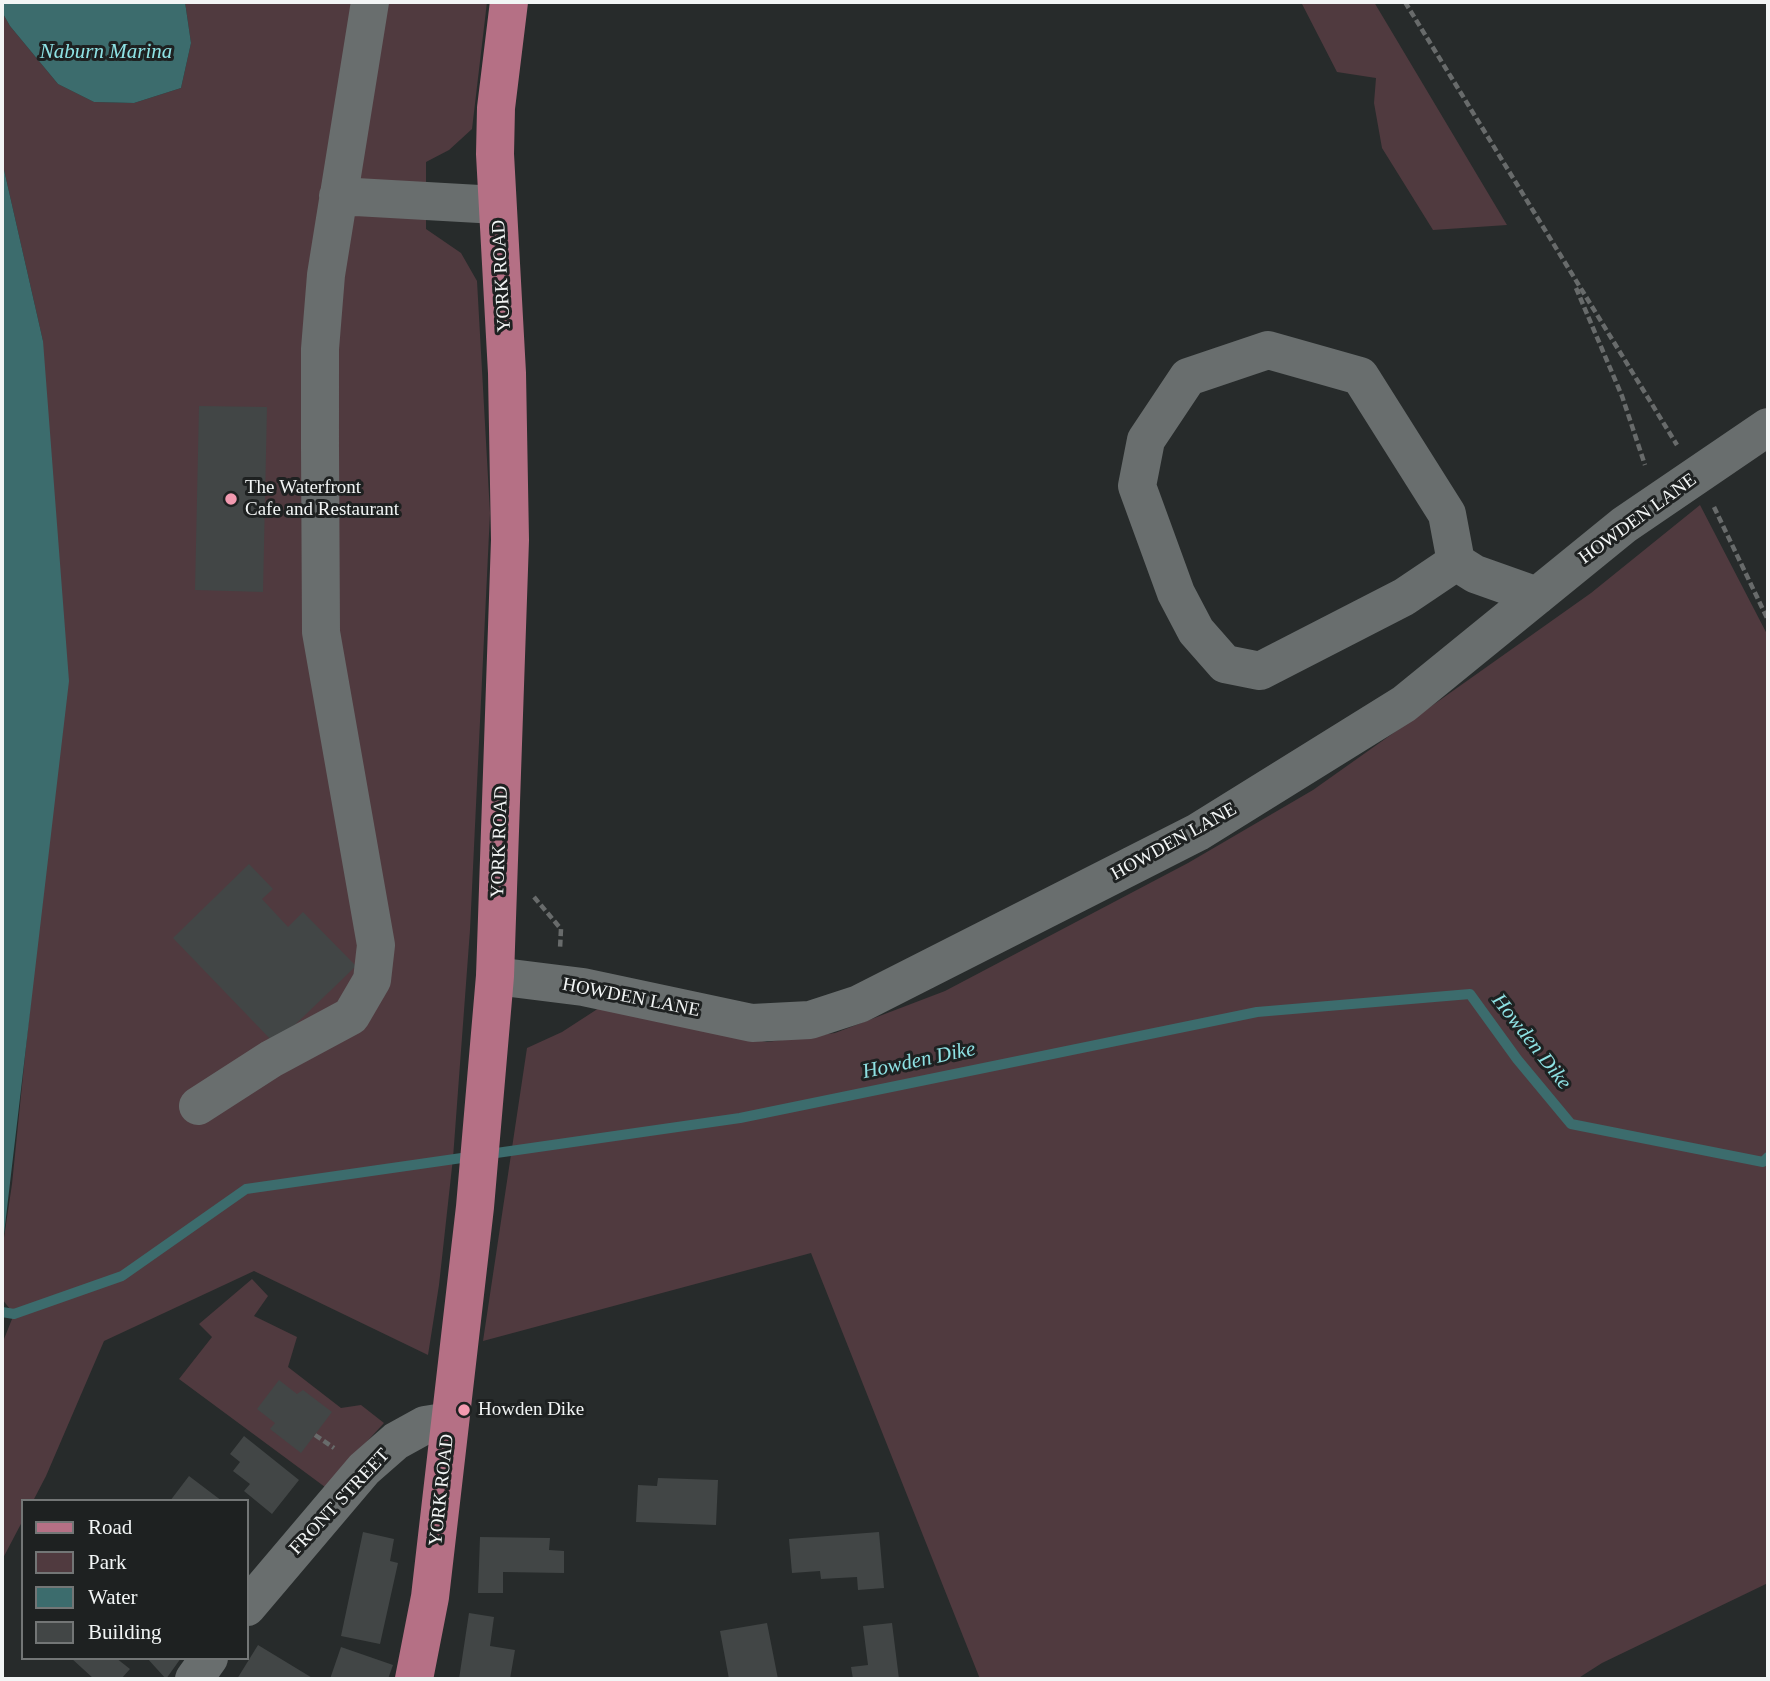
<!DOCTYPE html>
<style>
body{margin:0}
#map{position:relative;width:1770px;height:1681px;overflow:hidden;background:#272b2b;font-family:Georgia,serif}
canvas{display:block}
.frame{position:absolute;inset:0;border:4px solid #f2f5f5;pointer-events:none}
.legend{position:absolute;left:21px;top:1499px;width:228px;height:161px;box-sizing:border-box;background:#1e2121;border:2px solid #737676;margin:0;padding:9px 12px;list-style:none;font-size:21px;color:#f2f5f5}
.legend li{display:flex;align-items:center;gap:14px;height:35px}
.legend b{width:35px;border:2px solid #737676}
</style>
<div id="map">
<canvas width="1770" height="1681"></canvas>
<div class="frame"></div>
<ul class="legend">
<li><b style="height:9px;background:#b57085"></b>Road</li>
<li><b style="height:19px;background:#503a3f"></b>Park</li>
<li><b style="height:19px;background:#3c6c6d"></b>Water</li>
<li><b style="height:19px;background:#424646"></b>Building</li>
</ul>
</div>
<script>
const ctx = document.querySelector('canvas').getContext('2d');
ctx.lineJoin = 'round';
function fill(path, color) {
  ctx.fillStyle = color;
  ctx.fill(path, 'evenodd');
}
function poly(rows) {
  const path = new Path2D();
  for (const r of rows) {
    path.moveTo(r[0], r[1]);
    for (let i = 2; i < r.length; i += 2) path.lineTo(r[i], r[i + 1]);
  }
  return path;
}
function trace(path, color, width, dash) {
  ctx.strokeStyle = color;
  ctx.lineWidth = width;
  ctx.lineCap = dash ? 'butt' : 'round';
  ctx.setLineDash(dash || []);
  ctx.stroke(path);
}
function write(font, color, halo, rows, align = 'center') {
  ctx.font = font + ' Georgia,serif';
  ctx.lineWidth = 6;
  ctx.setLineDash([]);
  ctx.textBaseline = 'middle';
  ctx.strokeStyle = halo;
  ctx.fillStyle = color;
  for (const [text, x, y, turn = 0] of rows) {
    ctx.save();
    ctx.translate(x, y);
    ctx.rotate((+turn || 0) * Math.PI / 180);
    ctx.textAlign = isNaN(turn) ? turn : align;
    if (halo) ctx.strokeText(text, 0, 0);
    ctx.fillText(text, 0, 0);
    ctx.restore();
  }
}
const green = poly([
 [185,2,487,2,472,129,449,150,426,162,426,229,461,253,477,281,490,513,470,930,453,1158,439,1285,428,1355,254,1271,104,1341,46,1476,33,1501,23,1501,23,1520,2,1560,2,1344,14,1314,2,1299,2,1251,12,1184,33,977,43,341,2,161,2,12,10,26,58,84,94,102,134,103,181,88,191,43],
 [1301,2,1374,2,1507,225,1433,230,1382,148,1374,103,1376,78,1337,72],
 [1700,505,1768,636,1768,1583,1602,1663,1577,1679,980,1679,811,1253,483,1341,527,1048,562,1032,599,1008,767,1042,835,1033,945,991,1188,863,1313,790,1591,593],
 [252,1279,268,1296,254,1316,297,1337,288,1367,341,1408,361,1405,384,1423,325,1487,179,1379,212,1337,199,1324]
]);
const water = poly([
 [2,2,185,2,191,43,181,88,134,103,94,102,58,84,10,26,2,12],
 [2,161,43,341,69,681,2,1251]
]);
const stream = poly([
 [2,1312,14,1314,122,1276,246,1189,740,1118,1257,1012,1470,994,1517,1059,1571,1124,1763,1162,1768,1157]
]);
const building = poly([
 [199,406,267,407,263,592,195,590],
 [249,864,273,889,262,899,288,927,303,912,356,966,275,1044,173,938],
 [279,1380,297,1394,303,1390,332,1412,301,1453,270,1429,275,1423,257,1409],
 [244,1436,299,1480,272,1514,244,1491,250,1484,233,1471,240,1462,230,1454],
 [189,1476,222,1501,170,1501],
 [658,1478,718,1480,716,1525,636,1522,638,1485,657,1486],
 [363,1532,394,1539,390,1561,398,1563,380,1644,341,1636],
 [879,1532,884,1588,858,1590,857,1577,821,1579,820,1571,792,1573,789,1539],
 [480,1537,550,1538,549,1550,564,1551,564,1573,503,1572,503,1593,478,1593],
 [469,1613,494,1617,490,1646,515,1650,510,1679,459,1679],
 [767,1623,778,1679,729,1679,720,1631],
 [892,1623,899,1679,853,1679,851,1667,868,1665,863,1626],
 [258,1645,314,1679,237,1679],
 [341,1647,393,1665,388,1679,330,1679],
 [71,1658,116,1658,130,1669,121,1679,94,1679],
 [147,1658,181,1658,166,1679]
]);
const path = poly([
 [1405,2,1677,445],
 [1576,288,1622,396,1645,465],
 [1714,507,1768,620],
 [534,897,561,929,560,949],
 [315,1435,334,1448]
]);
const minor = poly([
 [338,196,497,205],
 [1456,562,1404,597,1260,671,1225,664,1196,631,1176,593,1137,486,1146,440,1188,377,1268,350,1360,376,1447,514,1456,562,1475,574,1537,596],
 [495,976,583,987,752,1023,810,1020,859,1004,1198,832,1404,704,1624,525,1768,427],
 [198,1106,271,1059,351,1016,372,980,376,945,321,632,320,447,320,349,326,275,370,2],
 [247,1607,364,1469,396,1441,425,1425,450,1421],
 [194,1679,209,1658]
]);
const major = poly([
 [414,1679,430,1597,475,1207,495,976,510,540,507,373,495,154,496,108,509,2]
]);
const markers = [
 [231,499,7,"#f29ab0"],
 [464,1410,7,"#f29ab0"]
];
const streetNames = [
 ["YORK ROAD",502,276,-93],
 ["HOWDEN LANE",1638,519,-36],
 ["YORK ROAD",500,842,-88],
 ["HOWDEN LANE",1174,842,-29],
 ["HOWDEN LANE",631,998,11],
 ["YORK ROAD",442,1490,-84],
 ["FRONT STREET",340,1502,-47]
];
const poiNames = [
 ["The Waterfront",245,488],
 ["Cafe and Restaurant",245,510],
 ["Howden Dike",478,1410]
];
const waterNames = [
 ["Naburn Marina",106,52],
 ["Howden Dike",1531,1042,52],
 ["Howden Dike",919,1061,-12]
];
fill(green, '#503a3f');
fill(water, '#3c6c6d');
trace(stream, '#3c6c6d', 10);
fill(building, '#424646');
trace(path, '#686b6b', 4.5, [7, 3.5]);
trace(minor, '#696e6e', 38);
trace(major, '#b57085', 38);
for (const [x, y, r, color] of markers) {
  const dot = new Path2D();
  dot.arc(x, y, r, 0, 2 * Math.PI);
  ctx.fillStyle = color;
  ctx.fill(dot);
  trace(dot, '#1e2121', 2.5);
}
write('19px', '#f2f5f5', '#1e2121', streetNames);
write('19px', '#f2f5f5', '#1e2121', poiNames, 'left');
write('italic 21px', '#8ee2e4', '#1e2121', waterNames);
</script>
